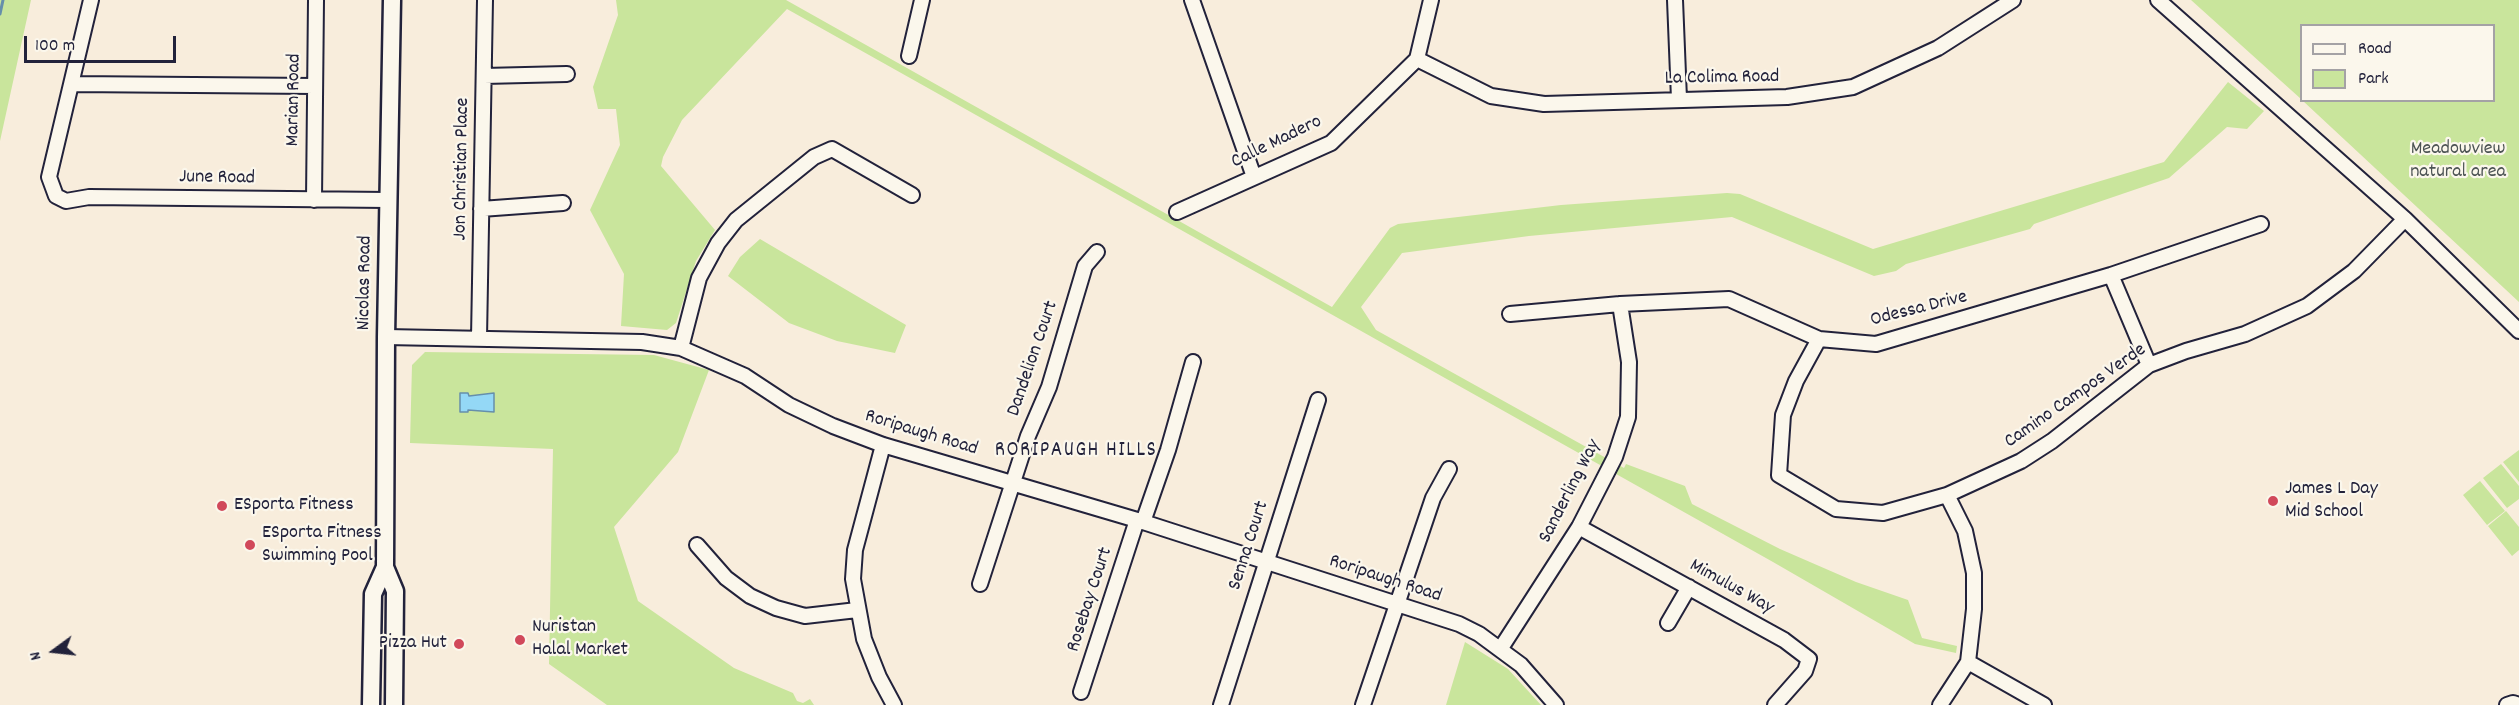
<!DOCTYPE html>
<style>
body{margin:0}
#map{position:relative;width:2519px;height:705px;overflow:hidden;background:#f8eddc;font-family:Dekko,sans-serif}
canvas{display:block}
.legend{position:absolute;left:2300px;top:24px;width:195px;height:78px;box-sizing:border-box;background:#fbf7ec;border:2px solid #a4a2a5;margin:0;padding:8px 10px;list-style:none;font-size:18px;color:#22223b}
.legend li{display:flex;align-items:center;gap:12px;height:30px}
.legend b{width:30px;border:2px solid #a4a2a5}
.north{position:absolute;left:24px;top:621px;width:60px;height:60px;-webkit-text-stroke:4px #fbf7ec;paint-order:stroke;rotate:255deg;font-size:16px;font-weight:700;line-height:24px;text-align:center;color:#22223b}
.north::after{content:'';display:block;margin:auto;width:21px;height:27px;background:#22223b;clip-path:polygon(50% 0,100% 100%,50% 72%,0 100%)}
.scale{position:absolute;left:24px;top:36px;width:152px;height:27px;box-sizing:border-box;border:3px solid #22223b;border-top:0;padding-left:8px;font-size:18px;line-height:21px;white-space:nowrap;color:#22223b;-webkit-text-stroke:4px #fbf7ec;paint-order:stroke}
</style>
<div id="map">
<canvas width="2519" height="705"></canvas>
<ul class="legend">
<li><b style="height:8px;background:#fbf7ec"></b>Road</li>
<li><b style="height:16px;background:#c9e59c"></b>Park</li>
</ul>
<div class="north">N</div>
<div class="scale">100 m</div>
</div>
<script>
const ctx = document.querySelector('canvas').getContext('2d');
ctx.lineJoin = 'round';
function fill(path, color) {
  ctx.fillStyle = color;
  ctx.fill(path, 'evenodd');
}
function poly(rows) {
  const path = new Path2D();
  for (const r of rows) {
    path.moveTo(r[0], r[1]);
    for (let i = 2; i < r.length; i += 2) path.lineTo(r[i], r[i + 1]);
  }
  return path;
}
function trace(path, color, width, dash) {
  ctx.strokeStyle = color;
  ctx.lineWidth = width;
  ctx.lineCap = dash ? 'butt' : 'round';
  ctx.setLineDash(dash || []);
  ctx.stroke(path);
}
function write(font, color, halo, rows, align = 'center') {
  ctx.font = font + ' Dekko,sans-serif';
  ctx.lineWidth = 4.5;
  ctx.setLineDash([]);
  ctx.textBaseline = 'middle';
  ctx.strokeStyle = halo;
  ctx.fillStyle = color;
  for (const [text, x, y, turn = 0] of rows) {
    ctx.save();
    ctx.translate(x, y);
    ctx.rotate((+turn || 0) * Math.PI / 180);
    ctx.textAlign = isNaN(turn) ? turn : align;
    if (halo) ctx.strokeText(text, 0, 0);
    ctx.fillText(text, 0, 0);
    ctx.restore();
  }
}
const green = poly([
 [0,0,31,0,0,141],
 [616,0,786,0,1332,307,1390,228,1398,224,1561,205,1727,193,1740,194,1873,249,2164,162,2228,82,2264,111,2247,129,2227,127,2169,178,2034,224,2030,229,1906,264,1896,271,1874,276,1732,217,1529,236,1402,253,1361,307,1376,330,1624,468,1626,464,1685,486,1692,504,1780,549,1856,582,1908,600,1922,638,1957,646,1956,653,1915,644,1773,562,787,9,682,120,663,157,661,166,715,230,696,261,676,323,667,330,621,326,624,274,590,210,620,145,616,109,598,109,593,87,618,15],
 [2191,0,2519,0,2519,302,2303,101,2494,100,2494,26,2302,26,2301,99],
 [760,239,906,325,895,353,837,341,789,323,728,276,740,257],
 [425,352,654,355,709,370,678,452,614,527,638,601,734,668,793,693,797,701,803,703,810,699,814,705,607,705,549,664,553,449,410,443,412,365],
 [2519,450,2519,482,2503,462],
 [2501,464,2519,486,2519,499,2507,508,2483,478],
 [2480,481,2505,511,2487,525,2463,495],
 [2506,511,2519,527,2519,550,2512,556,2488,526],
 [1465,642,1508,669,1541,705,1446,705]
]);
const water = poly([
 [460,393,468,393,469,396,494,393,494,412,468,410,468,412,460,412,460,393]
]);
const stream = poly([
 [0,14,3,0]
]);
const minor = poly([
 [91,0,49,177,56,196,66,201,89,197,388,200],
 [1192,0,1254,177],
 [1675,0,1679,99],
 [2158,0,2405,219,2519,331],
 [909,56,922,0],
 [1417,59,1491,96,1544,104,1787,97,1853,87,1938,48,2013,0],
 [484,76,567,74],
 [72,84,315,86],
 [314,200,316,0],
 [481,209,563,203],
 [1177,212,1331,143,1417,59,1431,0],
 [2111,275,2149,365],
 [1510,314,1620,304,1729,299,1819,339,1876,344,2111,275,2261,224],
 [386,337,642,342,681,348,745,376,789,405,833,426,883,445,1137,520,1459,624,1479,634,1521,665,1556,705],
 [479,338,485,0],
 [1819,339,1796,381,1783,415,1779,475,1836,509,1883,513,1947,495,2021,461,2052,441,2149,365,2186,351,2245,334,2307,306,2354,271,2405,219],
 [681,348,699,278,718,243,736,220,814,157,832,149,912,195],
 [883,445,855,550,853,579,864,639,879,677,894,705],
 [1143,522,1168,450,1193,362],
 [1579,527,1784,640,1809,659,1805,671,1775,705],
 [697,545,726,578,750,596,776,608,805,616,857,610],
 [980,584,1028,436,1049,387,1085,266,1097,252],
 [1668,623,1689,587],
 [1501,648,1579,527,1615,457,1628,417,1629,362,1620,304],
 [1968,662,2044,705],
 [1081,692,1137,520],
 [1221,705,1318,400],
 [1363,705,1433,498,1449,469],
 [1940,705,1968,662,1974,609,1974,573,1965,531,1947,495],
 [2507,705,2513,703,2519,705]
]);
const major = poly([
 [392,0,386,337,385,567,395,591,394,705],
 [371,705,373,594,385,567]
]);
const markers = [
 [2273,501,6,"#d1495b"],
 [222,506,6,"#d1495b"],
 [250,545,6,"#d1495b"],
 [520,640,6,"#d1495b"],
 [459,644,6,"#d1495b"]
];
const streetNames = [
 ["La Colima Road",1722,79,-1],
 ["Marian Road",295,100,-89],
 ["Calle Madero",1277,143,-26],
 ["Jon Christian Place",463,169,-89],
 ["June Road",217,179,1],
 ["Nicolas Road",366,283,-89],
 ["Odessa Drive",1919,310,-14],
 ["Dandelion Court",1034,359,-71],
 ["Camino Campos Verde",2076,397,-35],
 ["Roripaugh Road",921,434,17],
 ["Sanderling Way",1571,492,-63],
 ["Senna Court",1250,546,-72],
 ["Roripaugh Road",1385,580,18],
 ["Mimulus Way",1731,588,29],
 ["Rosebay Court",1091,600,-72]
];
const parkNames = [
 ["Meadowview",2458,150],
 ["natural area",2458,173]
];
const poiNames = [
 ["James L Day",2285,490],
 ["Mid School",2285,513],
 ["ESporta Fitness",234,506],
 ["ESporta Fitness",262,534],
 ["Swimming Pool",262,557],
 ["Nuristan",532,628],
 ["Halal Market",532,651],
 ["Pizza Hut",447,644,"right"]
];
const neighbourhoodNames = [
 ["RORIPAUGH HILLS",1076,452]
];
fill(green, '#c9e59c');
fill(water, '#94d8f6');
trace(water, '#668fab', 1.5);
trace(stream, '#668fab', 3);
trace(minor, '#22223b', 18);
trace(major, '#22223b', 21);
trace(minor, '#fbf7ec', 14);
trace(major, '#fbf7ec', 16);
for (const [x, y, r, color] of markers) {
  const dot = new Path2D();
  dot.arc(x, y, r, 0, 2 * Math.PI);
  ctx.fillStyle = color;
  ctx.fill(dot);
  trace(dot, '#fbf7ec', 2);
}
write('20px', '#22223b', '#fbf7ec', streetNames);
write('20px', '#4c5353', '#fbf7ec', parkNames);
write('20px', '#22223b', '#fbf7ec', poiNames, 'left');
ctx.letterSpacing = '1.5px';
write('21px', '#22223b', '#fbf7ec', neighbourhoodNames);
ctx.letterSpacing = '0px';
</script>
